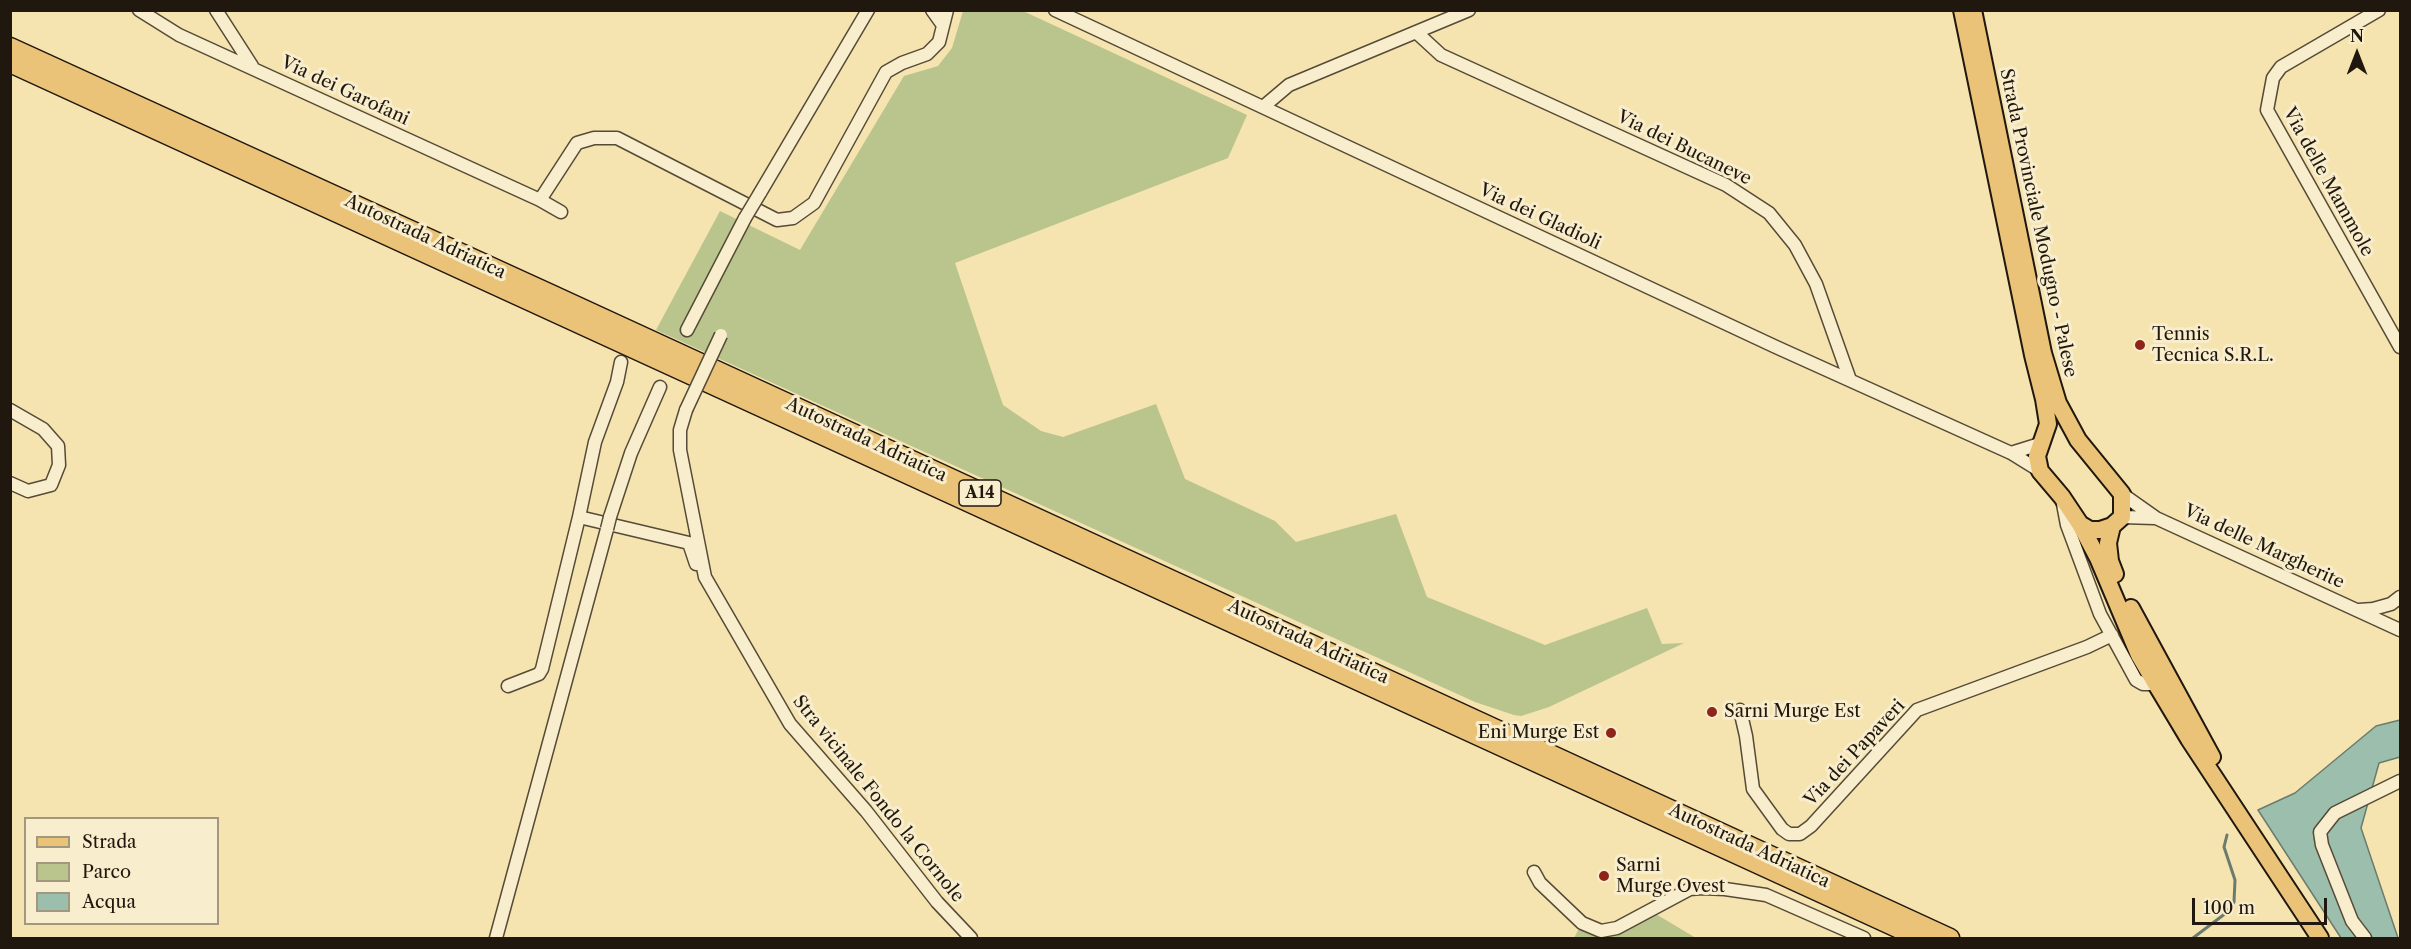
<!DOCTYPE html>
<style>
body{margin:0}
#map{position:relative;width:2411px;height:949px;overflow:hidden;background:#f5e3b0;font-family:"Libre Caslon Text",serif}
canvas{display:block}
.frame{position:absolute;inset:0;border:12px solid #20180e;pointer-events:none}
.legend{position:absolute;left:24px;top:817px;width:195px;height:108px;box-sizing:border-box;background:#f8edcc;border:2px solid #a29880;margin:0;padding:8px 10px;list-style:none;font-size:18px;color:#20180e}
.legend li{display:flex;align-items:center;gap:12px;height:30px}
.legend b{width:30px;border:2px solid #a29880}
.north{position:absolute;left:2327px;top:24px;width:60px;height:60px;-webkit-text-stroke:4px #f8edcc;paint-order:stroke;rotate:0deg;font-size:16px;font-weight:700;line-height:24px;text-align:center;color:#20180e}
.north::after{content:'';display:block;margin:auto;width:21px;height:27px;background:#20180e;clip-path:polygon(50% 0,100% 100%,50% 72%,0 100%)}
.scale{position:absolute;left:2192px;top:898px;width:135px;height:27px;box-sizing:border-box;border:3px solid #20180e;border-top:0;padding-left:8px;font-size:18px;line-height:21px;white-space:nowrap;color:#20180e;-webkit-text-stroke:4px #f8edcc;paint-order:stroke}
</style>
<div id="map">
<canvas width="2411" height="949"></canvas>
<div class="frame"></div>
<ul class="legend">
<li><b style="height:8px;background:#eac278"></b>Strada</li>
<li><b style="height:16px;background:#bac48d"></b>Parco</li>
<li><b style="height:16px;background:#9cbead"></b>Acqua</li>
</ul>
<div class="north">N</div>
<div class="scale">100 m</div>
</div>
<script>
const ctx = document.querySelector('canvas').getContext('2d');
ctx.lineJoin = 'round';
function fill(path, color) {
  ctx.fillStyle = color;
  ctx.fill(path, 'evenodd');
}
function poly(rows) {
  const path = new Path2D();
  for (const r of rows) {
    path.moveTo(r[0], r[1]);
    for (let i = 2; i < r.length; i += 2) path.lineTo(r[i], r[i + 1]);
  }
  return path;
}
function trace(path, color, width, dash) {
  ctx.strokeStyle = color;
  ctx.lineWidth = width;
  ctx.lineCap = dash ? 'butt' : 'round';
  ctx.setLineDash(dash || []);
  ctx.stroke(path);
}
function write(font, color, halo, rows, align = 'center') {
  ctx.font = font + ' "Libre Caslon Text",serif';
  ctx.lineWidth = 6;
  ctx.setLineDash([]);
  ctx.textBaseline = 'middle';
  ctx.strokeStyle = halo;
  ctx.fillStyle = color;
  for (const [text, x, y, turn = 0] of rows) {
    ctx.save();
    ctx.translate(x, y);
    ctx.rotate((+turn || 0) * Math.PI / 180);
    ctx.textAlign = isNaN(turn) ? turn : align;
    if (halo) ctx.strokeText(text, 0, 0);
    ctx.fillText(text, 0, 0);
    ctx.restore();
  }
}
const green = poly([
 [963,11,1023,11,1247,115,1228,158,955,263,1003,405,1041,431,1063,437,1156,404,1185,479,1275,521,1296,542,1396,514,1427,597,1545,645,1647,608,1662,644,1684,643,1549,707,1521,716,1514,715,1475,702,656,330,720,211,800,250,904,76,938,66,952,48],
 [1649,910,1696,938,1574,938,1582,923,1601,931]
]);
const water = poly([
 [2400,720,2400,757,2379,763,2361,828,2398,938,2341,938,2258,810,2295,793,2376,726,2400,720]
]);
const stream = poly([
 [2193,938,2226,913,2234,902,2235,880,2224,847,2227,835]
]);
const minor = poly([
 [139,10,179,35,540,200,561,212],
 [216,10,252,66],
 [932,10,942,24],
 [1055,10,1776,347,2011,453,2040,471],
 [2379,10,2281,67,2273,78,2267,110,2400,347],
 [1416,32,1441,55,1726,185,1769,213,1795,245,1816,284,1850,380],
 [1263,107,1289,85,1469,10],
 [760,193,868,10],
 [540,200,577,143,594,138,617,138,777,220,793,218,814,203,886,72,902,63,927,54,939,42,947,10],
 [687,330,745,218],
 [10,410,43,429,58,446,59,465,51,485,28,491,10,483],
 [686,410,680,430,680,450,705,577,790,724,866,811,937,902,971,938],
 [2011,453,2043,443],
 [2122,494,2156,518,2400,630],
 [2063,504,2067,525,2100,614,2136,680,2143,684,2156,684],
 [579,517,689,543,696,564],
 [610,517,631,453,660,387],
 [2122,517,2155,518],
 [2359,610,2373,609,2391,604,2400,597],
 [508,686,539,674,542,669,579,517,595,442,617,382,621,362],
 [1740,710,1746,736,1753,789,1782,829,1789,834,1800,834,1811,826,1917,710,2087,647,2112,635],
 [1534,872,1540,883,1582,923,1601,931,1617,928,1690,889,1702,888,1725,889,1766,895,1864,938],
 [496,938,607,529],
 [2365,938,2352,921,2322,845,2320,832,2335,813,2400,781]
]);
const major = poly([
 [1962,10,2033,355,2044,399,2048,424,2037,456,2040,471,2062,497,2080,524,2090,530,2100,530,2112,526,2122,517,2122,494,2078,440,2058,403,2043,353,1973,10],
 [2080,524,2098,558,2139,655,2156,684,2189,739,2320,938],
 [2112,526,2108,543,2110,561,2115,574],
 [2131,608,2212,757]
]);
const highway = poly([
 [10,47,553,295,1950,938],
 [10,63,1919,938]
]);
const minorBridge = poly([
 [745,218,760,193],
 [686,410,721,335],
 [607,529,610,517]
]);
const markers = [
 [2140,345,6,"#8f2418"],
 [1712,712,6,"#8f2418"],
 [1611,733,6,"#8f2418"],
 [1604,876,6,"#8f2418"]
];
const shields = [
 [980,493,42]
];
const shieldNames = [
 ["A14",980,493]
];
const streetNames = [
 ["Via dei Garofani",345,91,25],
 ["Via dei Bucaneve",1684,148,26],
 ["Via delle Mammole",2328,182,61],
 ["Via dei Gladioli",1540,217,25],
 ["Strada Provinciale Modugno - Palese",2038,223,78],
 ["Autostrada Adriatica",425,237,25],
 ["Autostrada Adriatica",866,440,25],
 ["Via delle Margherite",2264,547,25],
 ["Autostrada Adriatica",1308,642,25],
 ["Via dei Papaveri",1855,753,-47],
 ["Stra vicinale Fondo la Cornole",878,799,51],
 ["Autostrada Adriatica",1749,846,25]
];
const poiNames = [
 ["Tennis",2152,335],
 ["Tecnica S.R.L.",2152,356],
 ["Sarni Murge Est",1724,712],
 ["Eni Murge Est",1599,733,"right"],
 ["Sarni",1616,866],
 ["Murge Ovest",1616,887]
];
fill(green, '#bac48d');
fill(water, '#9cbead');
trace(water, '#6a7c6d', 1.5);
trace(stream, '#6a7c6d', 3);
trace(minor, '#554b36', 15);
trace(major, '#20180e', 20);
trace(highway, '#20180e', 21);
trace(minor, '#f8edcc', 12);
trace(major, '#eac278', 16);
trace(highway, '#eac278', 18);
trace(minorBridge, '#554b36', 15, []);
trace(minorBridge, '#f8edcc', 12);
for (const [x, y, r, color] of markers) {
  const dot = new Path2D();
  dot.arc(x, y, r, 0, 2 * Math.PI);
  ctx.fillStyle = color;
  ctx.fill(dot);
  trace(dot, '#f8edcc', 2);
}
for (const [x, y, w] of shields) {
  const box = new Path2D();
  box.roundRect(x - w / 2, y - 13, w, 26, 4.5);
  ctx.fillStyle = '#f8edcc';
  ctx.fill(box);
  trace(box, '#20180e', 1.5);
}
write('bold 16px', '#20180e', null, shieldNames);
write('18px', '#20180e', '#f8edcc', streetNames);
write('18px', '#20180e', '#f8edcc', poiNames, 'left');
</script>
